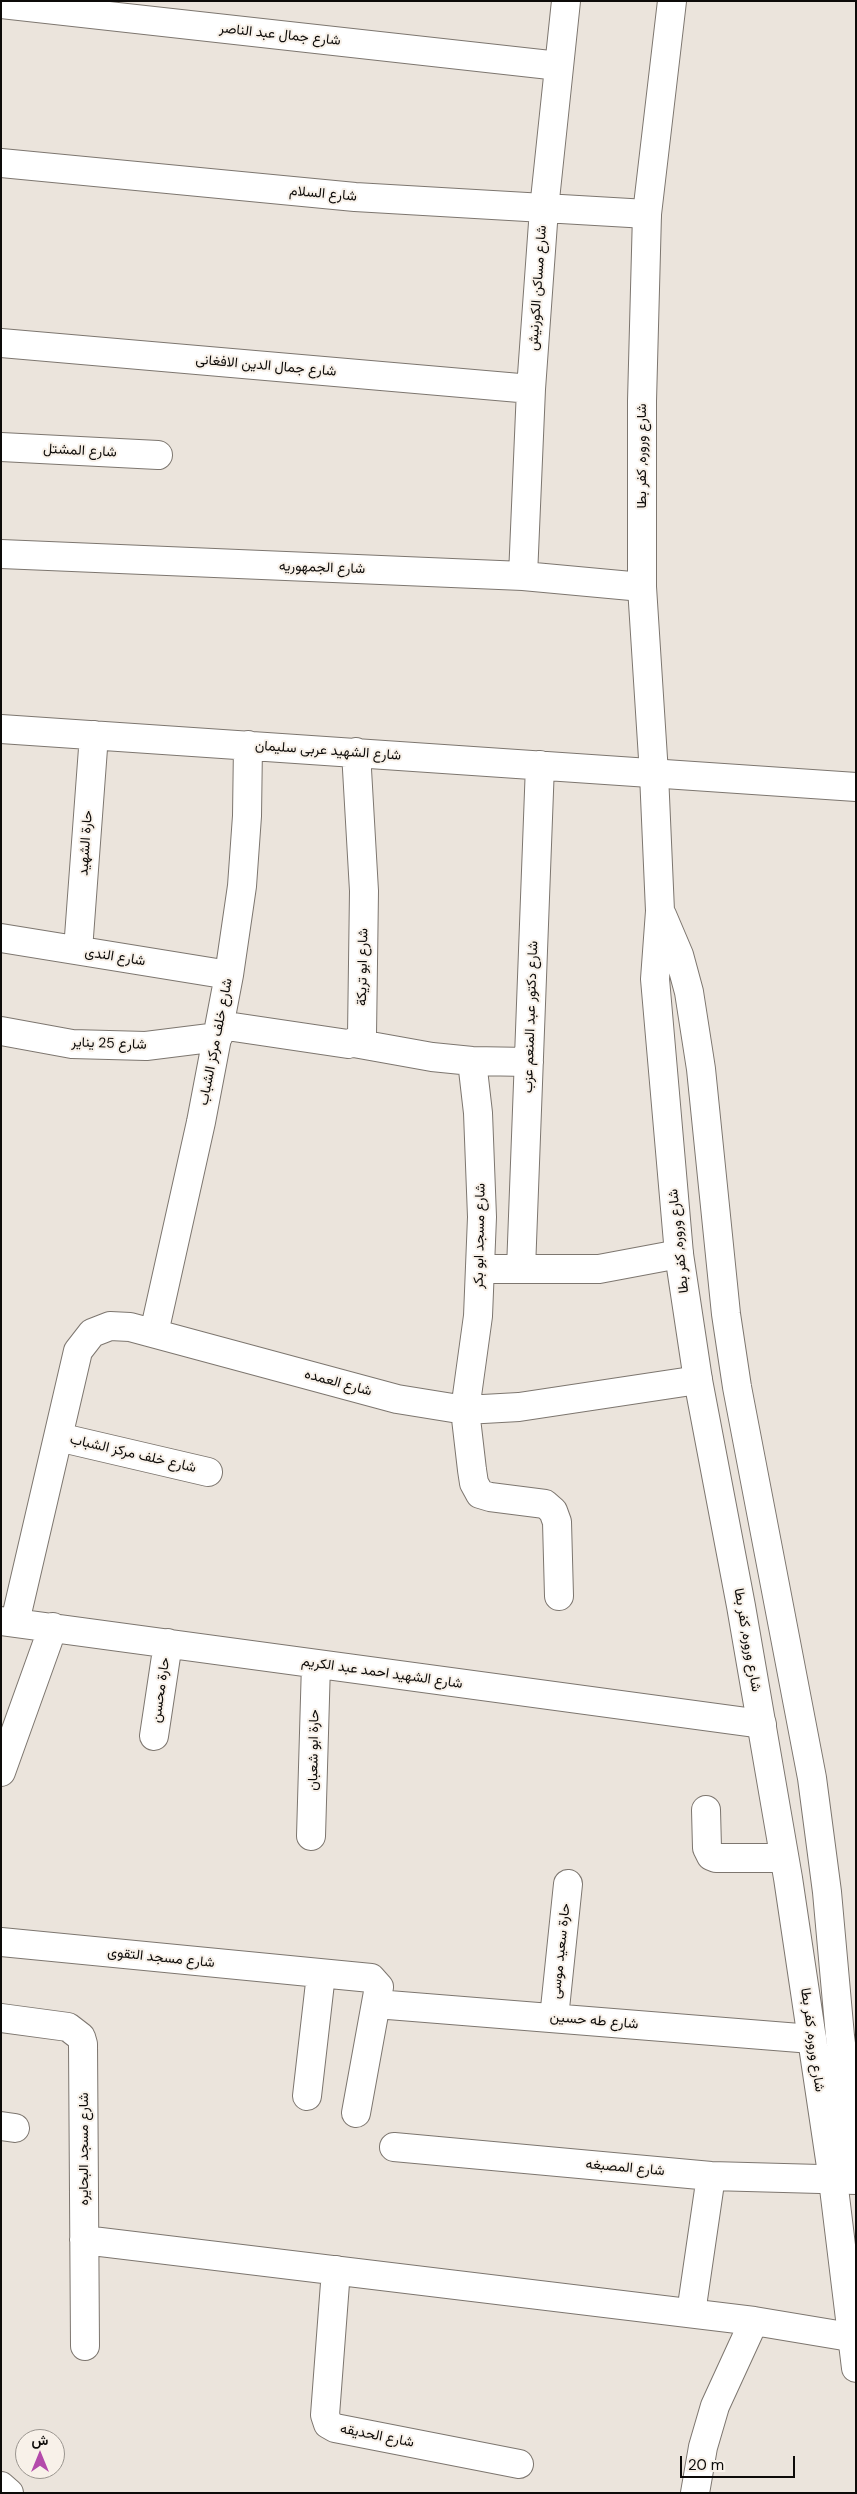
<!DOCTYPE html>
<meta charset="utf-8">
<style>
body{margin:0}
#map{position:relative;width:857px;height:2494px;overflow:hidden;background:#ebe4dc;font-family:"DM Sans",Vazirmatn,sans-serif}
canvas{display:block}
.frame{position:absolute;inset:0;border:2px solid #0d0b09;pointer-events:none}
.north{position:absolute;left:15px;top:2429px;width:50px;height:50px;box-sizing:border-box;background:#f8f1e9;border:1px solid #9a958f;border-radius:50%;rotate:0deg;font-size:14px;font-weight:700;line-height:20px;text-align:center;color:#0d0b09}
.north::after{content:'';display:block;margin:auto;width:18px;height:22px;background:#b44aab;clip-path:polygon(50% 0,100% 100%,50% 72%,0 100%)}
.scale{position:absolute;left:680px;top:2456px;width:115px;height:22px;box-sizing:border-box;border:2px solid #0d0b09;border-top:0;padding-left:6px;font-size:15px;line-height:18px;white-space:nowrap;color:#0d0b09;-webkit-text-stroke:4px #f8f1e9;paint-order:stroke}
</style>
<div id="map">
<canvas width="857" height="2494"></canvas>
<div class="frame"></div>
<div class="north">ش</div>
<div class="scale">20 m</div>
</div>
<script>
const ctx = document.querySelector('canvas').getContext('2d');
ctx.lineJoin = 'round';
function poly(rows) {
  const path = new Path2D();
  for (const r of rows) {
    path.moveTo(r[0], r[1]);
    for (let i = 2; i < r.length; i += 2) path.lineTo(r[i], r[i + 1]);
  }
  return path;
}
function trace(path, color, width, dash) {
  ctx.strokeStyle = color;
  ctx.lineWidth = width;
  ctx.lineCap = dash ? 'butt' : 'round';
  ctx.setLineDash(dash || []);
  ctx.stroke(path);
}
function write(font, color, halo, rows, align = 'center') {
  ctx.font = font + ' "DM Sans",Vazirmatn,sans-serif';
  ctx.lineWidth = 4;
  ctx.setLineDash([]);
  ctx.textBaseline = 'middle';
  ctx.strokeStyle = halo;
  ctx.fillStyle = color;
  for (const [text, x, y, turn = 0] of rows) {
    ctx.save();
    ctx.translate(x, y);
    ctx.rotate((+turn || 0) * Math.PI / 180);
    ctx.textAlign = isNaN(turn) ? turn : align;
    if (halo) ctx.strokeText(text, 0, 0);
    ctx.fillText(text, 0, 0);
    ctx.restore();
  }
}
const street = poly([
 [1,4,559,66],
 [1,163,355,197,647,214],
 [1,343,531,389],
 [1,447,158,455],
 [1,554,523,576,642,587],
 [523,576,531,389,544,209,566,1],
 [1,729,856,787],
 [1,938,229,975],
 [78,950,94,735],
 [220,1025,348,1044,359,1040,362,1035,364,891,356,752],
 [1,1031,72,1044,146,1046,218,1037],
 [354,1043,432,1057,472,1061,529,1062],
 [472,1061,478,1113,482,1217,478,1316,465,1410,472,1470,474,1483,480,1494,490,1497,545,1504,553,1511,557,1522,559,1596],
 [481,1269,599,1269,679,1254],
 [521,1269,540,765],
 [154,1333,201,1122,229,975,242,886,247,816,248,745],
 [58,1437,208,1472],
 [1,1621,762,1724],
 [15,1622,78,1351,92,1333,110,1326,130,1327,397,1399,465,1410,519,1407,698,1380],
 [154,1736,168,1643],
 [1,1772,53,1627],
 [706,1810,707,1848,711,1856,716,1858,784,1858],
 [311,1836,316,1664],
 [1,1942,371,1978,379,1987,378,1992,356,2113],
 [376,2004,812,2039],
 [1,2018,68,2027,81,2037,83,2044,85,2346],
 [554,2018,568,1884],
 [307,2096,321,1974],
 [1,2126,15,2128],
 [394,2147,711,2176,856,2180],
 [84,2240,754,2321,856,2338],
 [336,2270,325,2415,328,2424,335,2428,519,2464],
 [691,2313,711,2176],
 [1,2486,9,2493],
 [695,2493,703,2447,715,2406,754,2321]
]);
const secondary = poly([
 [672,1,647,214,642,401,642,587,654,774,660,911,655,979,679,1254,698,1380,741,1606,788,1878,833,2180,856,2368],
 [662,915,679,955,689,992,701,1069,726,1314,737,1387,812,1778,827,1892,840,2036,856,2158]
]);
const streetNames = [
 ["شارع جمال عبد الناصر",280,35,6],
 ["شارع السلام",323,194,5],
 ["شارع مساكن الكورنيش",538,288,-86],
 ["شارع جمال الدين الافغانى",266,366,5],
 ["شارع المشتل",80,451,3],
 ["شارع وروره, كفر بطا",642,456,-90],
 ["شارع الجمهوريه",322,568,2],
 ["شارع الشهيد عربى سليمان",328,751,4],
 ["حارة الشهيد",86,843,-86],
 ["شارع الندى",115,957,9],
 ["شارع ابو تريكة",363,967,-89],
 ["شارع دكتور عبد المنعم عزب",531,1017,-88],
 ["شارع خلف مركز الشباب",216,1042,-79],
 ["شارع 25 يناير",109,1044,2],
 ["شارع مسجد ابو بكر",480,1236,-89],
 ["شارع وروره, كفر بطا",679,1241,-96],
 ["شارع العمده",338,1383,15],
 ["شارع خلف مركز الشباب",133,1454,13],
 ["شارع وروره, كفر بطا",747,1640,80],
 ["شارع الشهيد احمد عبد الكريم",382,1673,8],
 ["حارة محسن",161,1690,-82],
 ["حارة ابو شعبان",314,1750,-89],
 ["حارة سعيد موسى",561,1951,-84],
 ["شارع مسجد التقوى",161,1958,6],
 ["شارع طه حسين",594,2021,5],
 ["شارع وروره, كفر بطا",812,2040,82],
 ["شارع مسجد البحايره",84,2149,-90],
 ["شارع المصبغه",625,2168,5],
 ["شارع الحديقه",377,2436,11]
];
trace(street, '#7d766f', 30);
trace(secondary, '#7d766f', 30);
trace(street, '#fff', 28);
trace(secondary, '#fff', 28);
write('14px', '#0d0b09', '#f8f1e9', streetNames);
</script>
